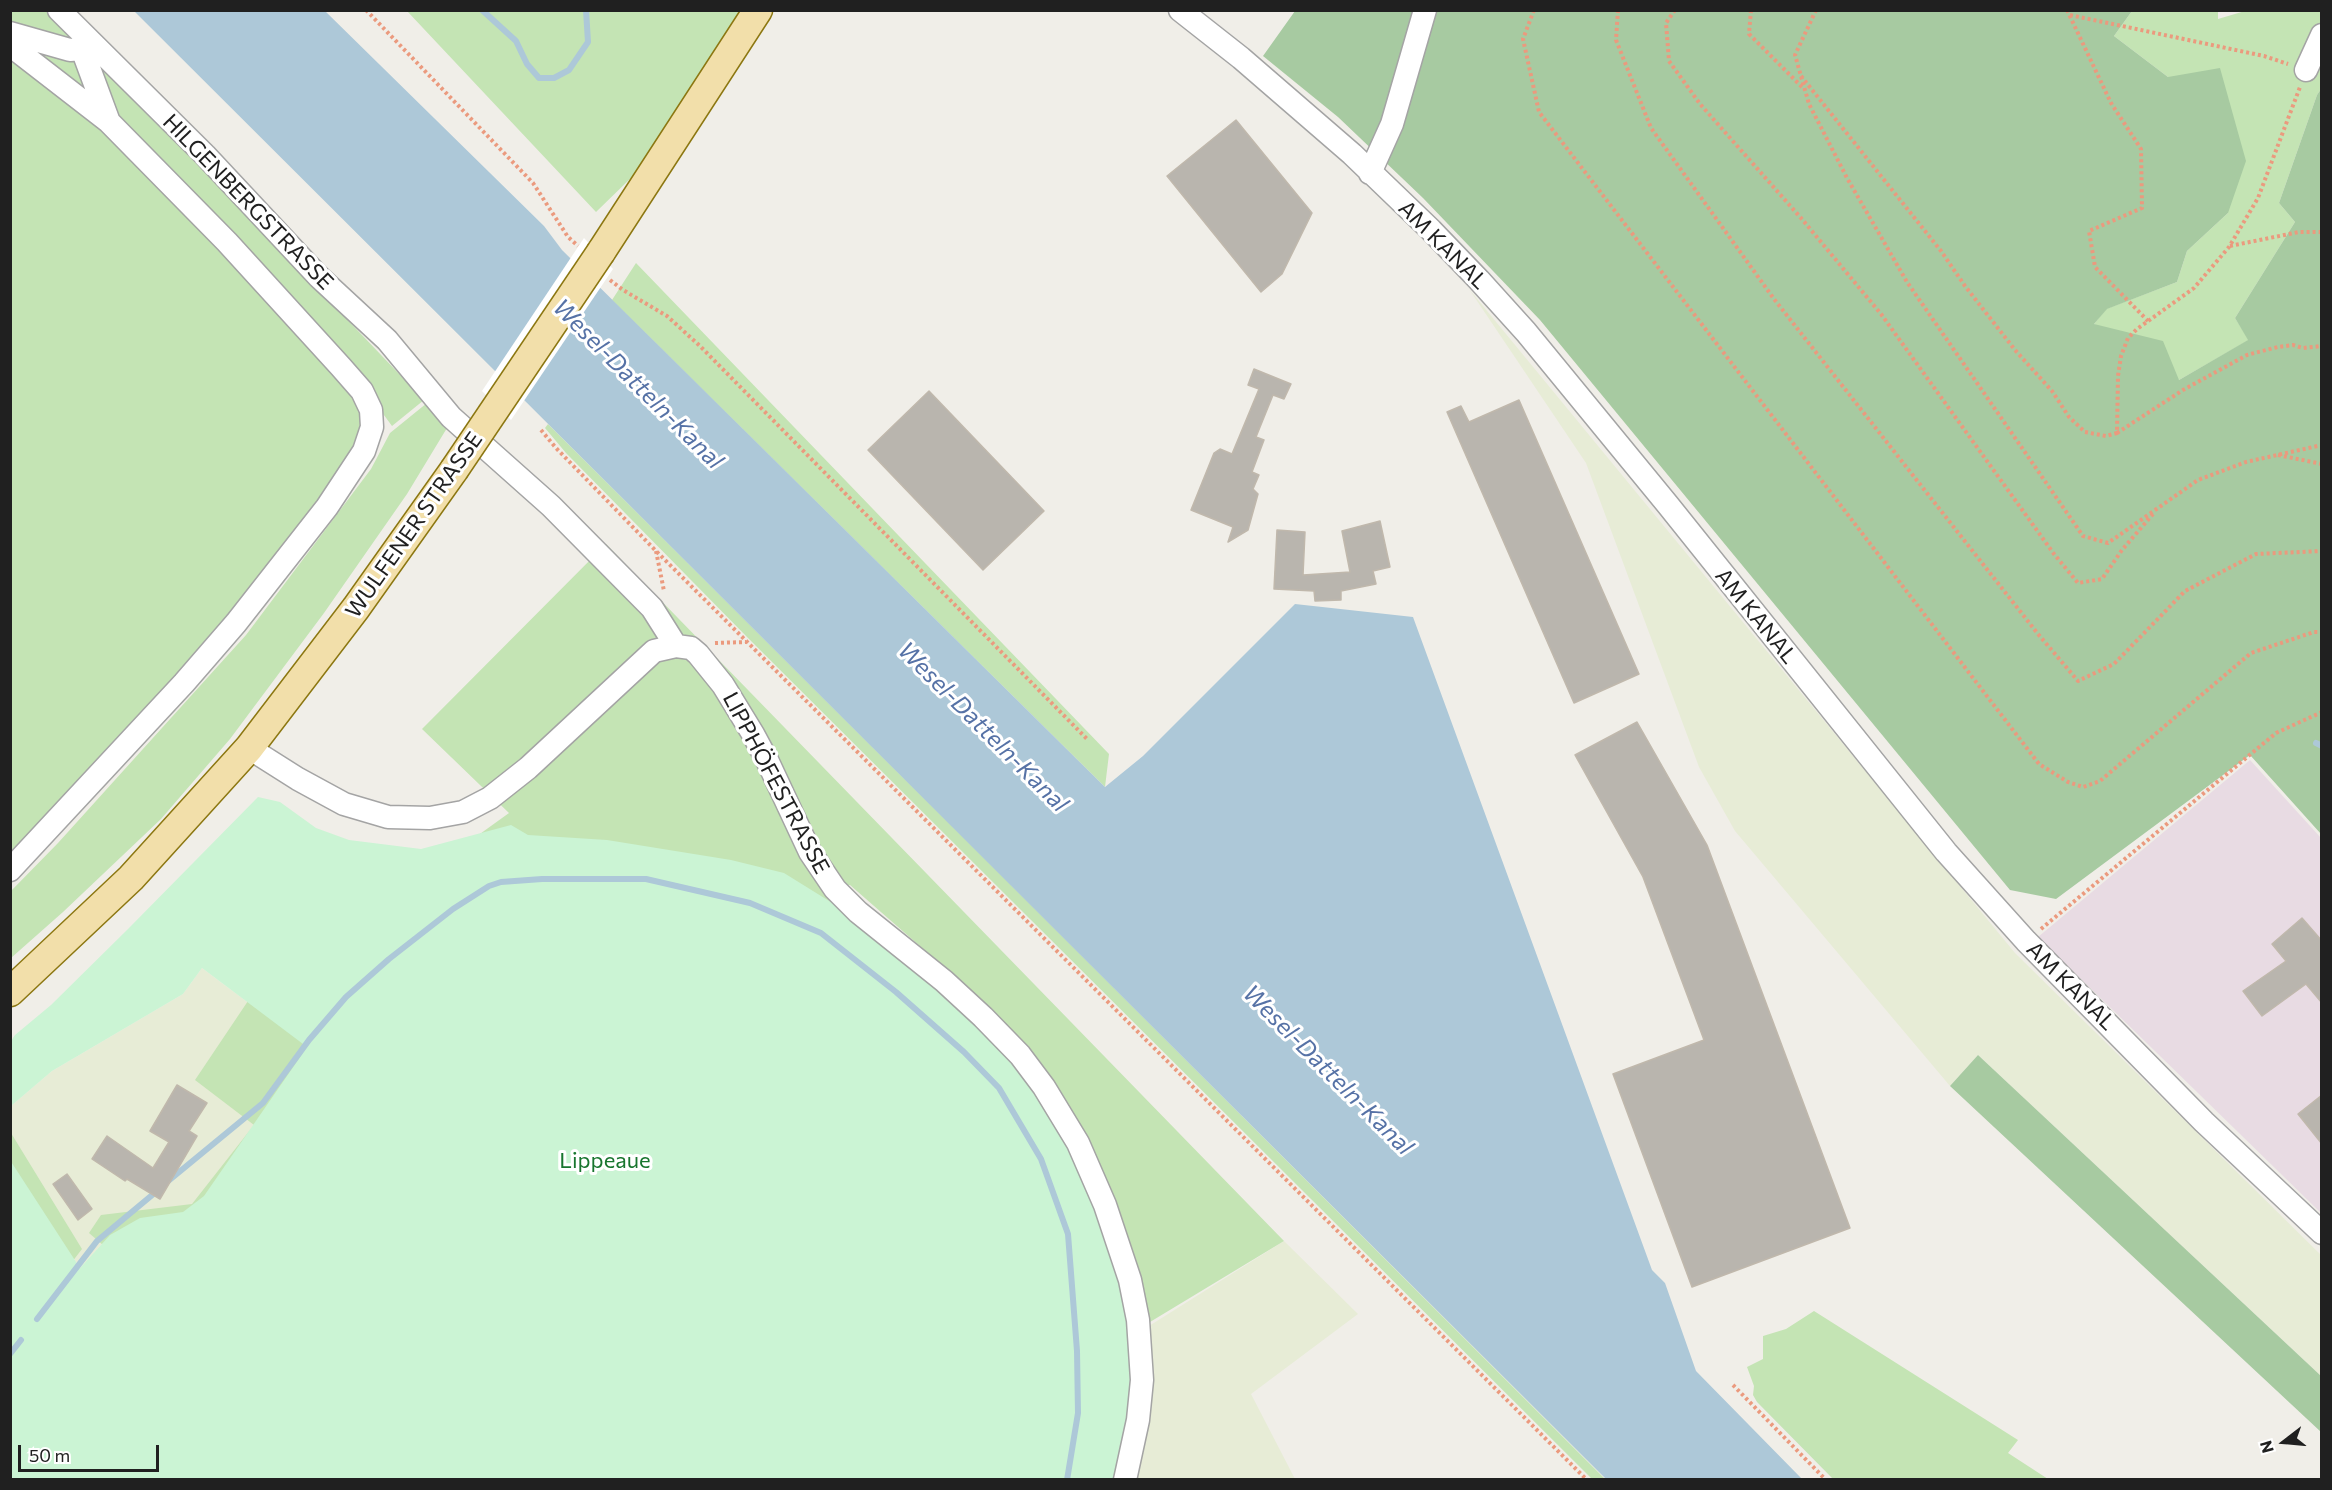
<!DOCTYPE html>
<meta charset="utf-8">
<style>
body{margin:0}
#map{position:relative;width:2332px;height:1490px;overflow:hidden;background:#f0eee8;font-family:Commissioner,sans-serif}
canvas{display:block}
.frame{position:absolute;inset:0;border:12px solid #202020;pointer-events:none}
.north{position:absolute;left:2254px;top:1412px;width:60px;height:60px;-webkit-text-stroke:4px #fff;paint-order:stroke;rotate:254deg;font-size:16px;font-weight:700;line-height:24px;text-align:center;color:#202020}
.north::after{content:'';display:block;margin:auto;width:21px;height:27px;background:#202020;clip-path:polygon(50% 0,100% 100%,50% 72%,0 100%)}
.scale{position:absolute;left:18px;top:1445px;width:141px;height:27px;box-sizing:border-box;border:3px solid #202020;border-top:0;padding-left:8px;font-size:18px;line-height:21px;white-space:nowrap;color:#202020;-webkit-text-stroke:4px #fff;paint-order:stroke}
</style>
<div id="map">
<canvas width="2332" height="1490"></canvas>
<div class="frame"></div>
<div class="north">N</div>
<div class="scale">50 m</div>
</div>
<script>
const ctx = document.querySelector('canvas').getContext('2d');
ctx.lineJoin = 'round';
function fill(path, color) {
  ctx.fillStyle = color;
  ctx.fill(path, 'evenodd');
}
function poly(rows) {
  const path = new Path2D();
  for (const r of rows) {
    path.moveTo(r[0], r[1]);
    for (let i = 2; i < r.length; i += 2) path.lineTo(r[i], r[i + 1]);
  }
  return path;
}
function trace(path, color, width, dash) {
  ctx.strokeStyle = color;
  ctx.lineWidth = width;
  ctx.lineCap = dash ? 'butt' : 'round';
  ctx.setLineDash(dash || []);
  ctx.stroke(path);
}
function write(font, color, halo, rows, align = 'center') {
  ctx.font = font + ' Commissioner,sans-serif';
  ctx.lineWidth = 6;
  ctx.setLineDash([]);
  ctx.textBaseline = 'middle';
  ctx.strokeStyle = halo;
  ctx.fillStyle = color;
  for (const [text, x, y, turn = 0] of rows) {
    ctx.save();
    ctx.translate(x, y);
    ctx.rotate((+turn || 0) * Math.PI / 180);
    ctx.textAlign = isNaN(turn) ? turn : align;
    if (halo) ctx.strokeText(text, 0, 0);
    ctx.fillText(text, 0, 0);
    ctx.restore();
  }
}
const industrial = poly([
 [2250,760,2321,838,2321,1213,2038,937]
]);
const farmland = poly([
 [1469,289,2015,953,2321,1255,2321,1376,1978,1055,1950,1086,1735,831,1699,767,1586,463],
 [202,968,307,1047,205,1196,183,1212,110,1235,80,1268,11,1160,11,1106,52,1071,183,994],
 [1284,1241,1358,1314,1251,1394,1295,1479,1132,1480,1149,1326]
]);
const grass = poly([
 [10,11,49,11,63,25,73,40,11,27],
 [407,11,743,11,633,176,596,212],
 [2132,11,2218,11,2218,19,2245,11,2321,11,2321,89,2317,95,2279,203,2295,222,2235,318,2249,340,2179,380,2094,324,2106,309,2177,282,2187,251,2228,213,2168,77,2114,36],
 [11,39,83,59,98,106],
 [10,54,102,122,365,405,361,445,213,643,10,859],
 [93,61,109,70,424,400,392,426,353,373,109,113],
 [636,263,1109,754,1105,787,612,300],
 [427,403,447,428,407,494,324,613,230,739,161,819,63,912,11,958,11,891,58,843,246,635,371,469,390,433],
 [548,424,993,867,1605,1479,1592,1479,749,639,566,453,545,428],
 [606,544,1284,1241,1150,1322,1121,1225,953,975,850,885,827,888,849,910,11,1479,10,1365,103,1245,89,1233,101,1215,192,1204,254,1125,195,1080,248,1001,509,813,422,729],
 [11,1133,82,1249,11,1341],
 [1814,1311,2018,1440,2008,1453,2048,1479,1833,1479,1757,1402,1753,1395,1754,1386,1747,1367,1763,1359,1763,1336,1786,1329]
]);
const forest = poly([
 [1295,11,2132,11,2114,36,2168,77,2220,68,2246,161,2228,213,2187,251,2177,282,2107,309,2094,324,2163,341,2179,380,2248,340,2235,318,2295,222,2279,203,2317,95,2321,89,2321,834,2250,755,2056,899,2010,890,1540,320,1423,198,1338,117,1263,56],
 [1978,1055,2321,1376,2321,1432,1950,1086]
]);
const park = poly([
 [258,797,280,802,316,828,349,840,421,849,511,825,528,835,607,840,731,860,784,873,842,909,1026,1062,1079,1142,1139,1341,1126,1479,11,1479,10,1160,80,1268,110,1235,140,1218,183,1212,204,1196,307,1047,202,968,183,994,52,1071,11,1106,11,1041,15,1035,51,1005,128,929]
]);
const water = poly([
 [134,11,325,11,544,226,562,250,1105,787,1143,756,1295,604,1413,617,1652,1270,1665,1283,1696,1371,1802,1479,1606,1479]
]);
const pier = poly([
 [584,238,613,269,511,420,482,391]
]);
const stream = poly([
 [482,10,516,41,527,64,539,78,554,78,569,70,588,42,586,10],
 [2316,743,2322,746],
 [167,1182,263,1103,309,1040,346,997,389,959,453,909,489,886,501,882,542,879,646,879,750,903,821,933,896,992,964,1052,999,1088,1041,1159,1068,1234,1077,1351,1078,1413,1067,1480],
 [37,1319,97,1241,157,1191],
 [10,1354,21,1340]
]);
const building = poly([
 [1236,120,1312,213,1282,274,1261,292,1167,176,1236,120],
 [1254,369,1291,384,1284,399,1273,395,1256,437,1264,440,1252,472,1259,475,1253,489,1258,494,1248,530,1228,542,1233,527,1191,510,1214,453,1220,449,1232,454,1259,389,1248,385,1254,369],
 [929,391,1044,511,983,570,868,450,929,391],
 [1519,400,1639,674,1574,703,1447,412,1461,406,1469,422,1519,400],
 [1380,521,1390,567,1373,571,1376,584,1341,591,1341,600,1315,601,1314,591,1274,589,1277,530,1305,532,1303,575,1350,572,1342,531,1380,521],
 [1637,722,1707,845,1850,1228,1692,1287,1613,1074,1704,1040,1643,877,1575,755,1637,722],
 [2302,918,2322,941,2322,1003,2306,984,2262,1016,2243,991,2286,961,2272,944,2302,918],
 [177,1085,207,1103,189,1131,197,1136,160,1199,127,1179,125,1181,92,1159,107,1136,153,1168,169,1142,150,1131,177,1085],
 [2322,1095,2322,1144,2298,1114,2322,1095],
 [67,1174,92,1209,78,1220,53,1184,67,1174]
]);
const path = poly([
 [366,10,533,183,568,237,578,246],
 [1534,10,1523,39,1539,112,2039,764,2068,782,2083,787,2100,781,2251,653,2314,632,2322,632],
 [1618,10,1616,40,1651,128,1774,299,2038,634,2078,681,2114,664,2185,591,2256,554,2322,551],
 [1675,10,1666,23,1669,61,1700,104,1801,218,1881,314,2054,554,2078,583,2102,579,2122,550,2153,514],
 [1751,10,1749,34,1805,90],
 [1816,10,1795,55,1809,104,1847,178,1907,282,2083,536,2108,543,2198,480,2246,462,2322,445],
 [2067,10,2111,103,2141,149,2142,208,2089,231,2095,267,2148,321],
 [2070,15,2264,56,2288,64],
 [1801,76,1941,251,1965,286,2015,350,2052,391,2069,417,2085,432,2106,436,2117,433,2118,376,2121,356,2128,338,2137,329,2194,288,2229,247,2258,198,2300,87],
 [2230,246,2299,232,2322,232],
 [610,280,623,290,667,316,700,346,1088,740],
 [541,430,556,448,656,551,1587,1480],
 [2117,433,2183,390,2247,355,2278,347,2293,345,2303,348,2322,346],
 [2278,455,2322,464],
 [656,551,664,591],
 [715,643,746,642],
 [2041,929,2276,733,2322,712],
 [1733,1385,1826,1480]
]);
const minor = poly([
 [59,10,205,155,319,277,387,340,451,417,551,506,652,608,676,646],
 [1180,10,1241,58,1352,154,1431,230,1479,280,1526,332,1668,505,1946,852,2026,941,2204,1122,2322,1233],
 [10,33,70,50,95,48],
 [10,45,108,121],
 [2306,70,2322,35],
 [1370,173,1392,124,1425,10],
 [249,748,298,779,344,804,388,817,430,818,463,812,490,798,528,768,654,651,676,646,691,648,698,654,723,685,753,734,767,760,810,852,835,889,858,912,944,981,983,1017,1020,1055,1044,1087,1078,1143,1105,1205,1130,1280,1138,1320,1142,1380,1138,1420,1125,1480],
 [10,870,184,683,236,623,327,507,364,451,372,427,371,410,362,391,341,367,227,242,109,122,82,49]
]);
const major = poly([
 [601,252,758,10],
 [10,992,131,878,249,748,356,608,454,470]
]);
const majorBridge = poly([
 [454,470,601,252]
]);
const streetNames = [
 ["HILGENBERGSTRASSE",248,202,46],
 ["AM KANAL",1443,245,45],
 ["WULFENER STRASSE",414,525,-55],
 ["AM KANAL",1756,616,51],
 ["LIPPHÖFESTRASSE",776,783,62],
 ["AM KANAL",2071,986,45]
];
const parkNames = [
 ["Lippeaue",605,1161]
];
const waterNames = [
 ["Wesel-Datteln-Kanal",638,384,45],
 ["Wesel-Datteln-Kanal",983,727,45],
 ["Wesel-Datteln-Kanal",1328,1070,45]
];
fill(industrial, '#e8dbe3');
fill(farmland, '#e7ecd6');
fill(grass, '#c4e4b4');
fill(forest, '#a7caa1');
fill(park, '#cbf4d4');
fill(water, '#adc8d8');
fill(pier, '#fff');
trace(stream, '#adc8d8', 6);
fill(building, '#b9b5ae');
trace(building, '#c0b8ac', 1.5);
trace(minor, '#a4a4a4', 25);
trace(major, '#8c7711', 31);
trace(path, '#eb9a7e', 4, [3, 3]);
trace(minor, '#fff', 22);
trace(major, '#f2dfaa', 28);
trace(majorBridge, '#8c7711', 31, []);
trace(majorBridge, '#f2dfaa', 28);
write('22px', '#202020', '#fff', streetNames);
write('22px', '#18752e', '#fff', parkNames);
write('italic 24px', '#5672a6', '#fff', waterNames);
</script>
